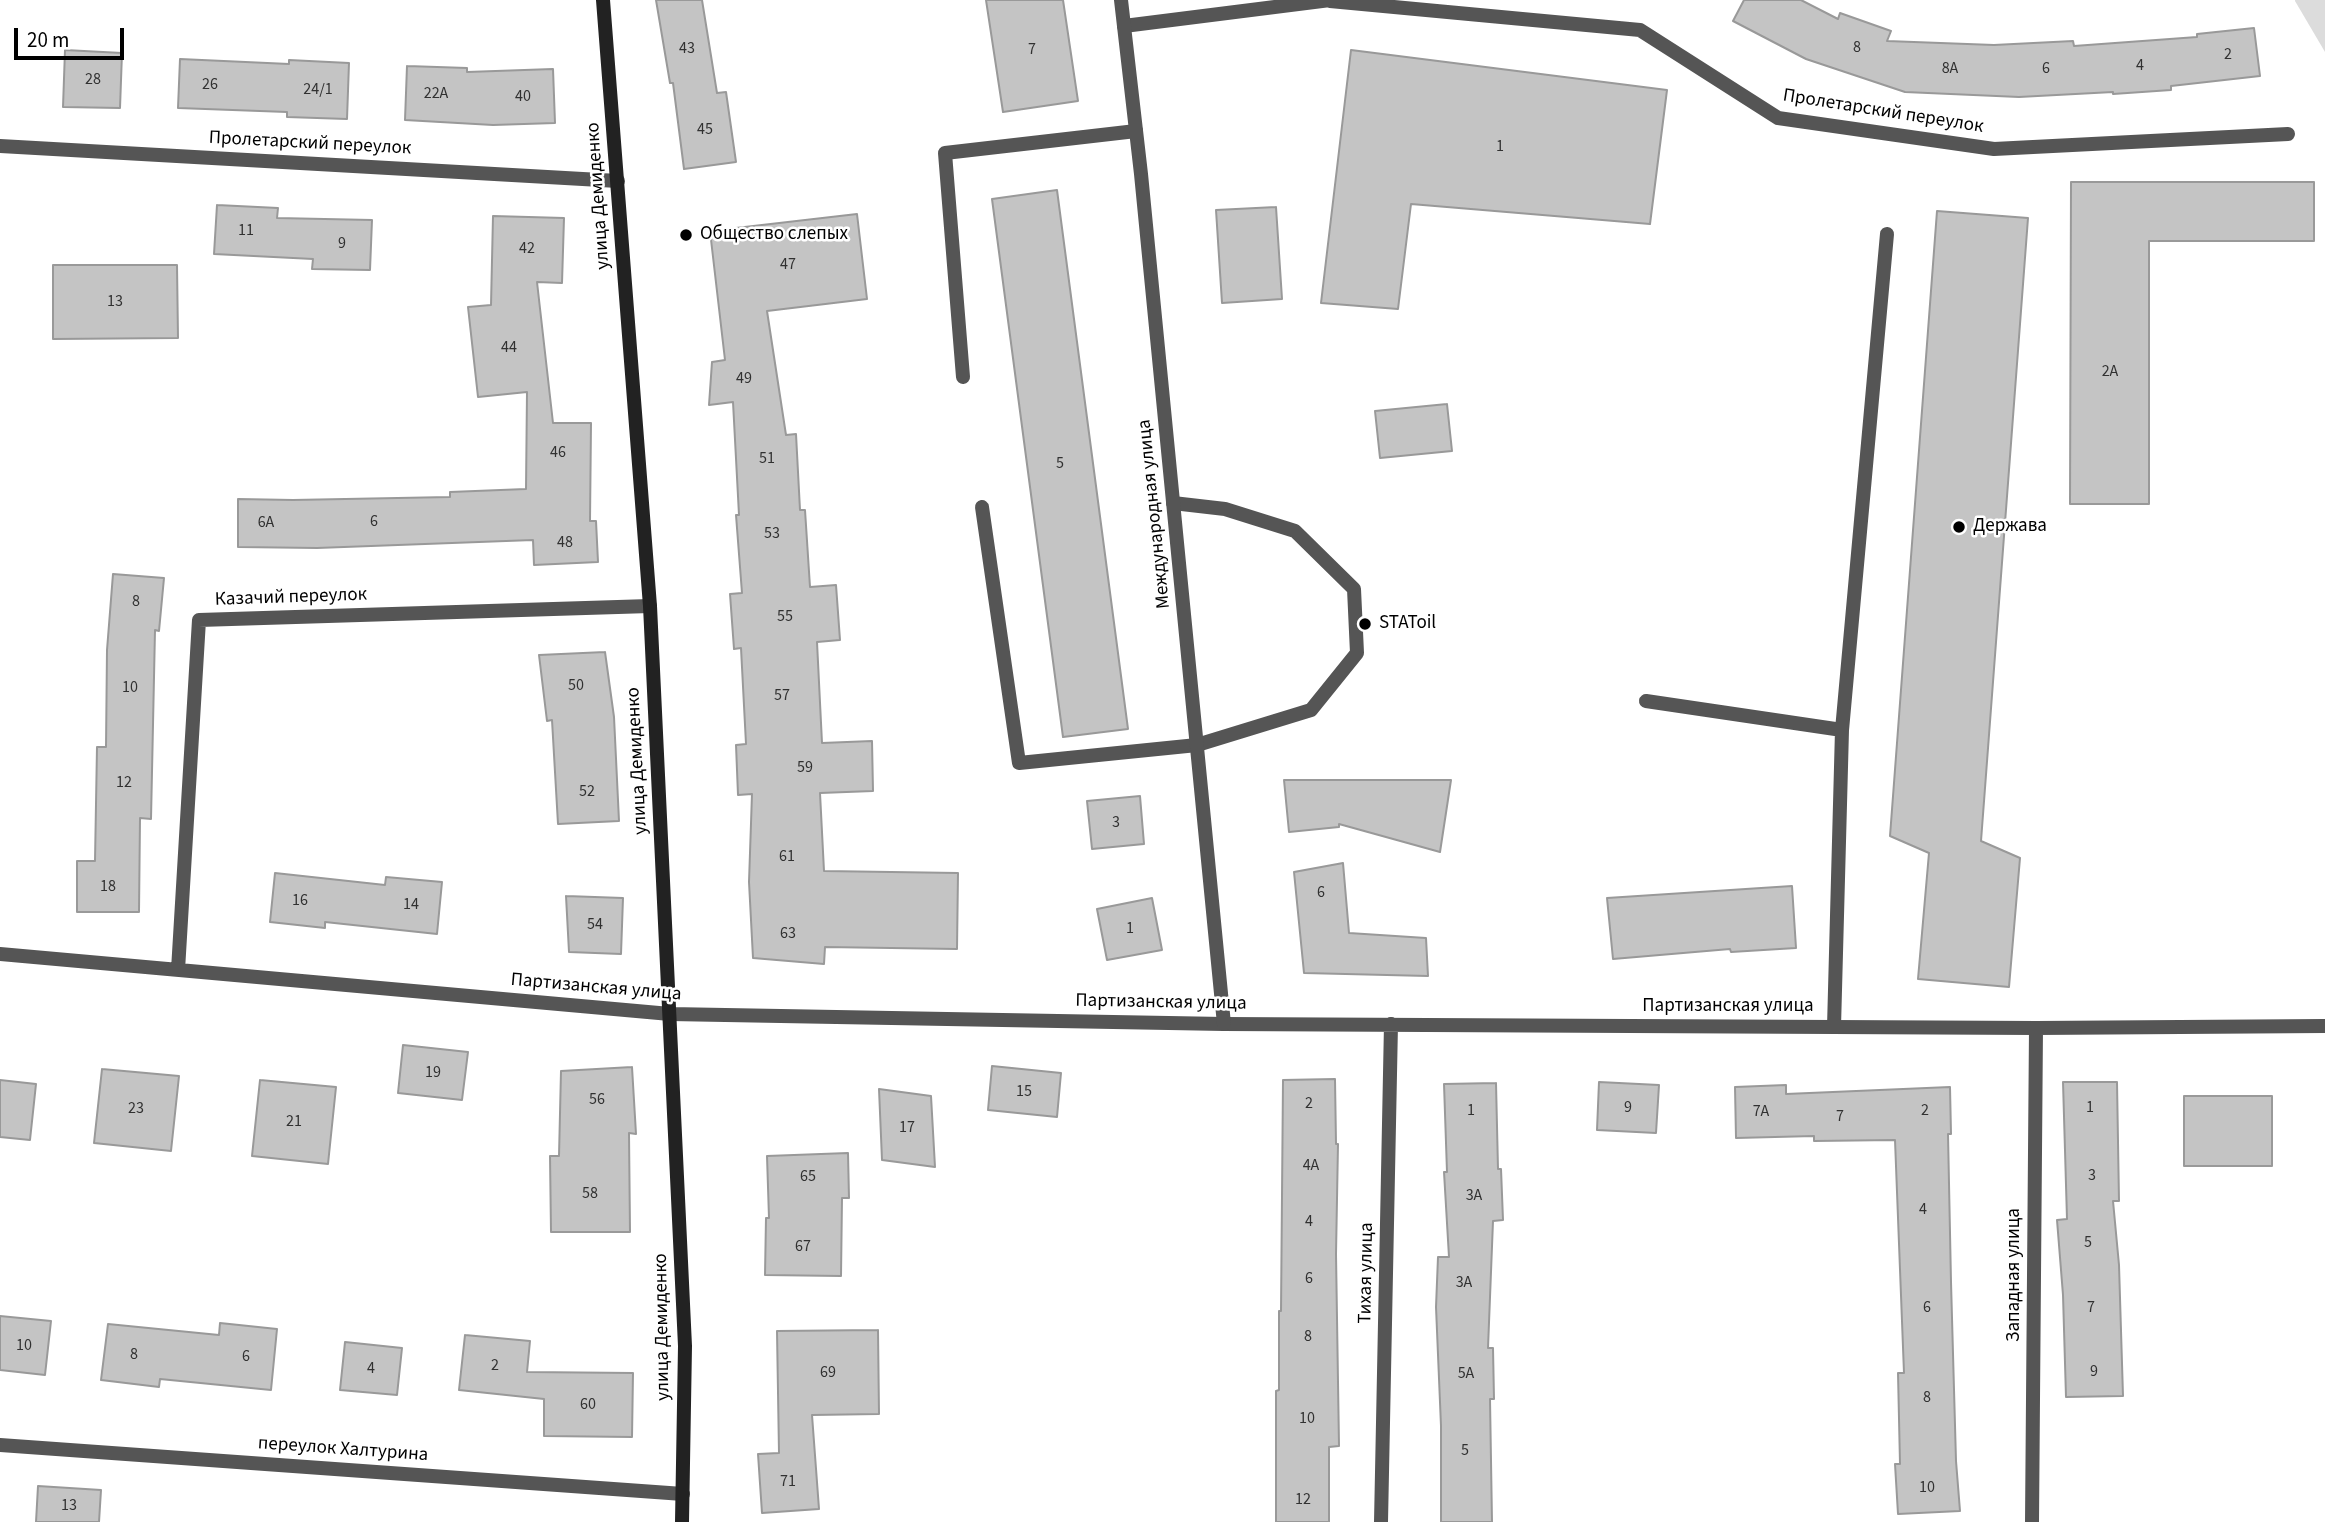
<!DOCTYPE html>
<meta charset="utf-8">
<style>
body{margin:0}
#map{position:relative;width:2325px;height:1522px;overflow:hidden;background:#fff;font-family:"Source Sans 3",sans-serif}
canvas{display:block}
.scale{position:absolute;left:14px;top:28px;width:110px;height:32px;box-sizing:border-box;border:4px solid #000;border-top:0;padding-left:9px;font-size:21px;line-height:24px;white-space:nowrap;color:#000;-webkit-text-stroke:5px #fff;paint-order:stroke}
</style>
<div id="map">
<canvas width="2325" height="1522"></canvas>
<div class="scale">20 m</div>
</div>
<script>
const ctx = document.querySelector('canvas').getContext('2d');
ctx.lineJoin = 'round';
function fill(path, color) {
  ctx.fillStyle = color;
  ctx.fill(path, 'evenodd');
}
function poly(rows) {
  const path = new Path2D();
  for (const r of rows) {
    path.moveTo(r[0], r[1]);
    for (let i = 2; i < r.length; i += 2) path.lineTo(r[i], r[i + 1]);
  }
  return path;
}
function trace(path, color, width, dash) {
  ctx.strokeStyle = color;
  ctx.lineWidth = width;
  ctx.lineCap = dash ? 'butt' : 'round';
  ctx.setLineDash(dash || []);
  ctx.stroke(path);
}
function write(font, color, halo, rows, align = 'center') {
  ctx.font = font + ' "Source Sans 3",sans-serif';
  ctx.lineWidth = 5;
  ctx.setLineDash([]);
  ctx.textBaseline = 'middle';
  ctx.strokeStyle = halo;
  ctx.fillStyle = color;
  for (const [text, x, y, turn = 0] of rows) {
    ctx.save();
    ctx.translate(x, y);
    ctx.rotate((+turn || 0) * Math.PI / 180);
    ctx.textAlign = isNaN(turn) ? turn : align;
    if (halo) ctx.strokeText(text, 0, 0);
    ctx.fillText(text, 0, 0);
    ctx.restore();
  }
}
const green = poly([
 [2295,0,2325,0,2325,52,2295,1]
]);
const building = poly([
 [656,0,702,0,717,93,726,92,736,162,684,169,673,83,670,83,656,0],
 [986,0,1063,0,1078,101,1003,112,986,0],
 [1744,0,1801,0,1838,19,1840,13,1891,31,1887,41,1994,45,2073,41,2074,46,2197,37,2197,34,2254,28,2260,76,2171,86,2171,90,2113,94,2113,92,2019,97,1905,92,1806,59,1733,21,1744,0],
 [65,50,122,53,120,108,63,107,65,50],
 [1351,50,1667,90,1650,224,1411,204,1398,309,1321,303,1351,50],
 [180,59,289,64,289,60,349,63,347,119,287,117,287,112,178,108,180,59],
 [407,66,467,68,467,72,553,69,555,123,493,125,405,120,407,66],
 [2071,182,2314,182,2314,241,2149,241,2149,504,2070,504,2071,182],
 [1057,190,1128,729,1063,737,992,199,1057,190],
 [217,205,278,208,277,218,372,220,370,270,312,269,313,259,214,254,217,205],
 [1276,207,1282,299,1222,303,1216,210,1276,207],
 [1937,211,2028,218,1981,841,2020,858,2009,987,1918,979,1929,853,1890,836,1937,211],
 [857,214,867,299,767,311,786,435,796,434,800,510,805,510,810,587,836,585,840,640,817,642,822,743,872,741,873,791,820,793,824,871,958,873,957,949,825,947,824,964,753,958,749,882,752,794,738,795,736,745,746,744,741,648,734,649,730,594,742,593,736,515,739,515,733,402,709,405,712,362,725,360,710,231,857,214],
 [493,216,564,218,562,283,537,282,553,423,591,423,590,521,596,521,598,562,534,565,533,540,317,548,238,547,238,499,293,500,450,497,450,492,526,489,527,392,478,397,468,307,491,305,493,216],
 [53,265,177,265,178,338,53,339,53,265],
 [1447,404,1452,451,1380,458,1375,411,1447,404],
 [113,574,164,578,159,631,155,630,151,819,140,818,139,912,77,912,77,861,95,861,97,747,106,747,107,650,113,574],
 [605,652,614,717,619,821,558,824,552,720,547,721,539,655,605,652],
 [1284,780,1451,780,1440,852,1339,824,1339,827,1289,832,1284,780],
 [1140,796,1144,844,1092,849,1087,801,1140,796],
 [1343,863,1349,933,1426,938,1428,976,1304,973,1294,872,1343,863],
 [275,873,385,885,386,877,442,882,437,934,325,922,325,928,270,922,275,873],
 [1792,886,1796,948,1731,952,1730,949,1613,959,1607,898,1792,886],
 [566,896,623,898,621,954,569,952,566,896],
 [1152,898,1162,950,1107,960,1097,909,1152,898],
 [403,1045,468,1052,462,1100,398,1093,403,1045],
 [992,1066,1061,1073,1057,1117,988,1110,992,1066],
 [632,1067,636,1134,629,1133,630,1232,551,1232,550,1156,559,1156,561,1071,632,1067],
 [102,1069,179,1076,171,1151,94,1143,102,1069],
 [1335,1079,1336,1144,1338,1144,1336,1254,1339,1446,1329,1447,1329,1522,1276,1522,1276,1391,1279,1390,1279,1311,1281,1311,1283,1080,1335,1079],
 [0,1080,36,1084,30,1140,0,1137,0,1080],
 [260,1080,336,1087,328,1164,252,1156,260,1080],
 [1599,1082,1659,1085,1656,1133,1597,1130,1599,1082],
 [2063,1082,2117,1082,2119,1201,2113,1201,2119,1265,2123,1396,2066,1397,2063,1295,2057,1220,2067,1219,2063,1082],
 [1496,1083,1498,1169,1501,1169,1503,1220,1493,1221,1488,1348,1493,1348,1494,1399,1490,1399,1492,1522,1441,1522,1441,1426,1436,1307,1438,1257,1449,1257,1444,1172,1447,1172,1444,1084,1496,1083],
 [1786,1085,1786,1094,1950,1087,1951,1134,1948,1134,1951,1282,1956,1461,1960,1511,1898,1514,1895,1464,1900,1464,1898,1373,1904,1373,1895,1140,1814,1141,1814,1136,1736,1138,1735,1087,1786,1085],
 [879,1089,931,1096,935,1167,882,1160,879,1089],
 [2184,1096,2272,1096,2272,1166,2184,1166,2184,1096],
 [848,1153,849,1198,842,1198,841,1276,765,1275,766,1218,769,1218,767,1156,848,1153],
 [0,1316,51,1321,45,1375,0,1370,0,1316],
 [220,1323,277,1329,271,1390,160,1379,159,1387,101,1380,108,1324,219,1335,220,1323],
 [878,1330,879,1414,812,1415,819,1509,762,1513,758,1454,779,1453,777,1331,878,1330],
 [465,1335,530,1341,527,1372,633,1373,632,1437,544,1436,544,1399,459,1390,465,1335],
 [345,1342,402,1348,397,1395,340,1390,345,1342],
 [38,1486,101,1490,99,1522,36,1522,38,1486]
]);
const service = poly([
 [963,377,945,153,1136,131],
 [982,507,1019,763,1197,745,1311,710,1357,653,1354,589,1295,531,1225,509,1173,503],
 [1646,701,1842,730],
 [1834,1027,1842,730,1887,234]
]);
const minor = poly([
 [1330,1,1640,30,1778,118,1994,149,2288,134],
 [1124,26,1330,0],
 [0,146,618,181],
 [0,954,670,1014,1224,1024,2036,1028,2325,1026],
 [178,970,199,620,650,606],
 [0,1445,683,1494],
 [1381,1522,1391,1024],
 [2032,1522,2036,1028]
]);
const tertiary = poly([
 [1121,0,1141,174,1224,1024]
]);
const secondary = poly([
 [603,0,650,606,685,1346,682,1522]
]);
const markers = [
 [686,235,7,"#000"],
 [1959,527,7,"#000"],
 [1365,624,7,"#000"]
];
const numberNames = [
 ["8",1857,48],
 ["43",687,49],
 ["7",1032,50],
 ["2",2228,55],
 ["4",2140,66],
 ["8А",1950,69],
 ["6",2046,69],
 ["28",93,80],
 ["26",210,85],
 ["24/1",318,90],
 ["22А",436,94],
 ["40",523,97],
 ["45",705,130],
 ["1",1500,147],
 ["11",246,231],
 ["9",342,244],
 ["42",527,249],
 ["47",788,265],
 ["13",115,302],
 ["44",509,348],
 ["2А",2110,372],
 ["49",744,379],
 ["46",558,453],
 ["51",767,459],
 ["5",1060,464],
 ["6",374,522],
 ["6А",266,523],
 ["53",772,534],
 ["48",565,543],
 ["8",136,602],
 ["55",785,617],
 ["50",576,686],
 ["10",130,688],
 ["57",782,696],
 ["59",805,768],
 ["12",124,783],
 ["52",587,792],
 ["3",1116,823],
 ["61",787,857],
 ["18",108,887],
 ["6",1321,893],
 ["16",300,901],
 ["14",411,905],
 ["54",595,925],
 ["1",1130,929],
 ["63",788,934],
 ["19",433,1073],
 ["15",1024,1092],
 ["56",597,1100],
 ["2",1309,1104],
 ["9",1628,1108],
 ["1",2090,1108],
 ["23",136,1109],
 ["1",1471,1111],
 ["2",1925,1111],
 ["7А",1761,1112],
 ["7",1840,1117],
 ["21",294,1122],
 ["17",907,1128],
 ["4А",1311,1166],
 ["3",2092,1176],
 ["65",808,1177],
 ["58",590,1194],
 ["3А",1474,1196],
 ["4",1923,1210],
 ["4",1309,1222],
 ["5",2088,1243],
 ["67",803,1247],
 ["6",1309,1279],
 ["3А",1464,1283],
 ["6",1927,1308],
 ["7",2091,1308],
 ["8",1308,1337],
 ["10",24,1346],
 ["8",134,1355],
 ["6",246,1357],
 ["2",495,1366],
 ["4",371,1369],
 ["9",2094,1372],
 ["69",828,1373],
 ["5А",1466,1374],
 ["8",1927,1398],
 ["60",588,1405],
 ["10",1307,1419],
 ["5",1465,1451],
 ["71",788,1482],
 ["10",1927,1488],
 ["12",1303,1500],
 ["13",69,1506]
];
const streetNames = [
 ["Пролетарский переулок",1883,112,9],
 ["Пролетарский переулок",310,144,3],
 ["улица Демиденко",599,196,-94],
 ["Международная улица",1155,514,-96],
 ["Казачий переулок",291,598,-2],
 ["улица Демиденко",638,761,-93],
 ["Партизанская улица",596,988,5],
 ["Партизанская улица",1161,1003,1],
 ["Партизанская улица",1728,1007],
 ["Тихая улица",1367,1273,-89],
 ["Западная улица",2015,1275,-90],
 ["улица Демиденко",663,1327,-91],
 ["переулок Халтурина",343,1450,4]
];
const poiNames = [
 ["Общество слепых",700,235],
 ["Держава",1973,527],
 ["STAToil",1379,624]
];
fill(green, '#dcdcdc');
fill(building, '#c4c4c4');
trace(building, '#999', 2);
trace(service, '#555', 14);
trace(minor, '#555', 14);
trace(tertiary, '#555', 14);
trace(secondary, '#222', 14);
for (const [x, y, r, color] of markers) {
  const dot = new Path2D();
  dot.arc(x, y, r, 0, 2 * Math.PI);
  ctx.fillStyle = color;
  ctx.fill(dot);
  trace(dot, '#fff', 2.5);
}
write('16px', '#313131', null, numberNames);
write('19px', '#000', '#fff', streetNames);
write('19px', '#000', '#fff', poiNames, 'left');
</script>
